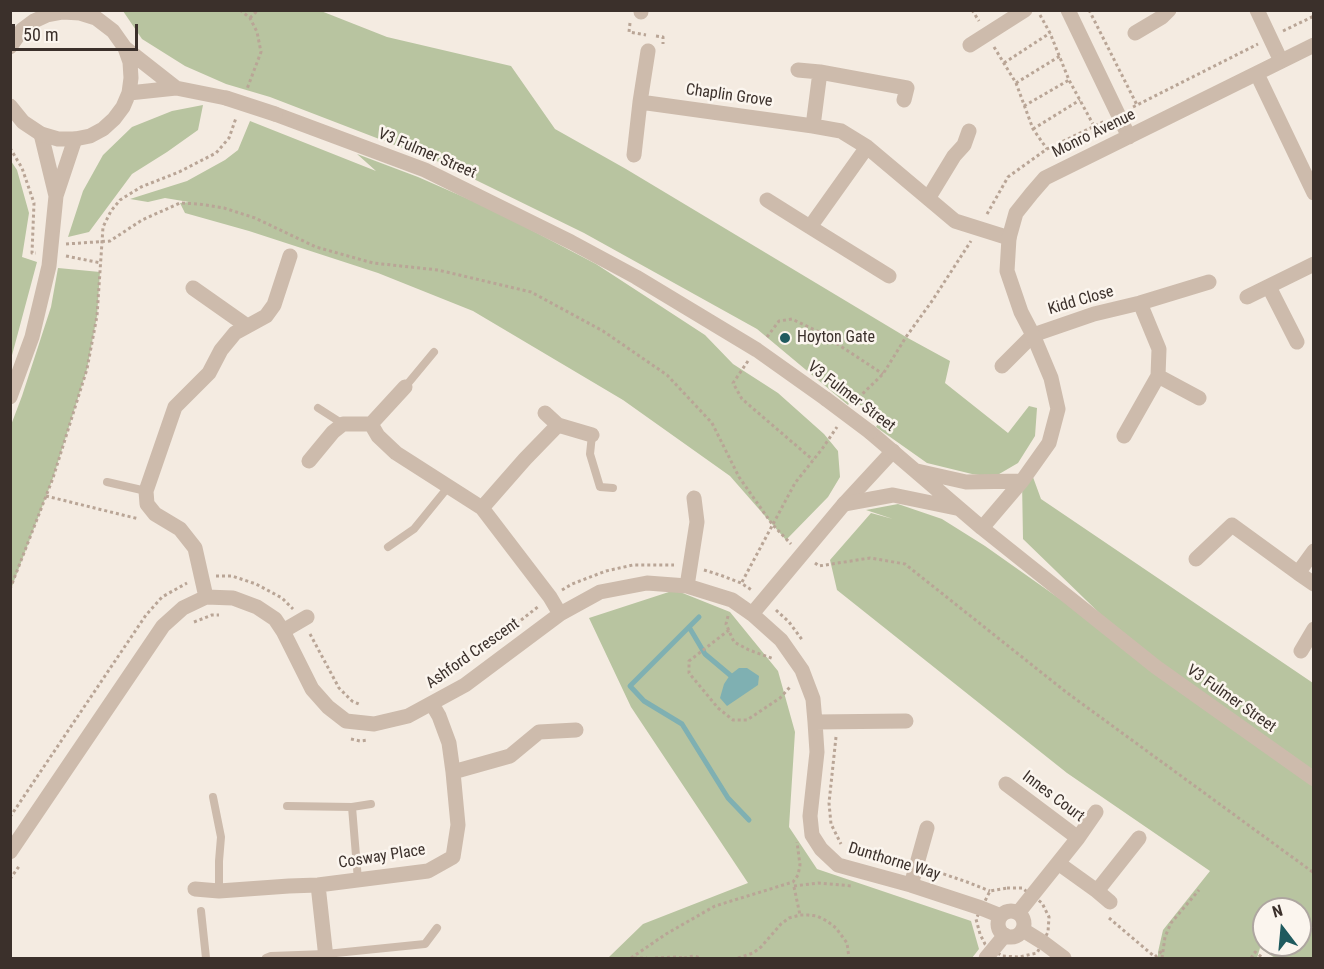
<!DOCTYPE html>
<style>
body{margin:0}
#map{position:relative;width:1324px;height:969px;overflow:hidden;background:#f4ebe1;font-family:"Roboto Condensed",sans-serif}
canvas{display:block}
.frame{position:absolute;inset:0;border:12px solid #3b302b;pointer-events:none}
.north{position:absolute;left:1252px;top:897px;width:60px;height:60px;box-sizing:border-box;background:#fbf5ee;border:2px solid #aea6a0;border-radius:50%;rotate:344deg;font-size:16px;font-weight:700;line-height:24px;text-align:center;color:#3b302b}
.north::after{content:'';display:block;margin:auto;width:21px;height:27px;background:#1f5a5e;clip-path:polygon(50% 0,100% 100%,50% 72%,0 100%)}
.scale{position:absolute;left:12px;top:24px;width:126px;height:27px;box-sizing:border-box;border:3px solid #3b302b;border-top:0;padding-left:8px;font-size:18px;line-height:21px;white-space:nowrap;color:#3b302b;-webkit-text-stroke:4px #fbf5ee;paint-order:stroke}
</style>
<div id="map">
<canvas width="1324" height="969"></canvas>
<div class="frame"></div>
<div class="north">N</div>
<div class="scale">50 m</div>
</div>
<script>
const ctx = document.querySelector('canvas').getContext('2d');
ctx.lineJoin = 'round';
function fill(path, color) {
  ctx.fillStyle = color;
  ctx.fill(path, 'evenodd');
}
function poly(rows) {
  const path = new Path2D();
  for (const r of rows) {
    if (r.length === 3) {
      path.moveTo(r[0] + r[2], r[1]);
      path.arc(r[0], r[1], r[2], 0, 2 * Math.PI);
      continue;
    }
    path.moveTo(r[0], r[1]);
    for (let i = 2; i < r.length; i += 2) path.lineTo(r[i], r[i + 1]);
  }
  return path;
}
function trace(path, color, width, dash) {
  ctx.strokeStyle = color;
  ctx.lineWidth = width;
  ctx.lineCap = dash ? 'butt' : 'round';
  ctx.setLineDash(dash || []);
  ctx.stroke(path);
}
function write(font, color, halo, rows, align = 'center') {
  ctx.font = font + ' "Roboto Condensed",sans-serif';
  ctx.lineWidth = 5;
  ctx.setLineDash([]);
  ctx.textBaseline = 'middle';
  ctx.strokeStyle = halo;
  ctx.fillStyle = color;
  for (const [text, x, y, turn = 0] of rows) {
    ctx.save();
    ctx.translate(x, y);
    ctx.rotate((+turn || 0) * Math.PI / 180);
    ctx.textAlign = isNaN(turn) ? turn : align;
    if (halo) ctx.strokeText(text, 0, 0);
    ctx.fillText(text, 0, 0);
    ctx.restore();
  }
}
const green = poly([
 [123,11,321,11,387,37,511,66,555,129,626,169,906,337,950,361,945,383,1008,433,1029,406,1037,408,1035,436,1018,463,994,477,972,474,927,463,876,427,879,422,863,407,852,399,848,405,757,329,584,233,439,162,270,97,226,84,185,66,142,39],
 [203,105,198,130,167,152,132,174,89,232,68,237,83,191,103,155,132,127,172,111],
 [250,121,376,171,357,154,418,177,491,209,596,264,705,335,733,364,778,393,824,434,838,451,840,477,828,497,786,540,730,476,623,400,473,311,378,273,249,231,185,213,180,203,189,202,165,198,148,202,130,199,187,181,225,160,238,150],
 [11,161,17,170,29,213,22,257,37,262,11,359],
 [58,268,100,272,97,316,87,369,53,478,11,589,11,425,22,396,51,307],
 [1030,469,1041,499,1313,683,1313,958,1275,958,1260,948,1257,958,1158,958,1158,952,1163,930,1210,871,1067,773,837,590,830,560,871,513,893,519,866,510,898,504,942,519,985,546,1152,664,1023,539,1022,481],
 [1264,909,1300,909,1300,945,1264,945],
 [675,590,730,612,778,671,795,732,789,827,817,869,971,921,979,949,972,958,608,958,643,924,748,883,631,707,589,618]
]);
const water = poly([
 [739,668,747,668,759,676,758,685,727,706,720,698,724,684,730,675]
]);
const stream = poly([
 [699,617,630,686,644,701,682,724,728,798,749,820],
 [689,627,705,654,730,675]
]);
const path = poly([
 [240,10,250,18,257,32,261,52,247,89],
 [972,10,979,21],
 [1089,10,1137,105],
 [1040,15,1050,33,1069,80,1094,126],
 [250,18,258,10],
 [630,23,629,32,646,35],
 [1283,31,1314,16],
 [656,36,663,37,663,44],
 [994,47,1016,83,1033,129,1047,149],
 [1004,63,1050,33],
 [1016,83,1060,56],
 [1024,106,1069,80],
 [1133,107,1258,44],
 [1033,129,1080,100],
 [10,148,22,168,34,203,32,253,36,253],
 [987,214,1008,177,1047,149,1105,121],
 [66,244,110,241,142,220,180,203,199,204,224,208,255,218,316,247,373,263,438,270,531,292,603,331,667,375,712,423,739,477,772,524,791,544],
 [66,256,101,263],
 [767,337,779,321,792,319,819,332,883,374],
 [748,361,733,383,742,399,813,460],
 [854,402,883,374,906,337,932,301,971,241],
 [46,496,139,519],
 [815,563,819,566,870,558,905,564,1066,692,1314,873],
 [704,570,720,575,741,583,753,591],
 [216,576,232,576,256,584,282,598,293,609],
 [742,582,795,483,822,449,837,427],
 [10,589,53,478,87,369,97,316,103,227,111,211,120,200,141,187,179,172,216,153,229,138,236,118],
 [562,590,572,584,606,571,633,565,674,565],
 [776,610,789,622,803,641],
 [728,616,726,624,734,642,749,650,774,659],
 [194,622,212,615,219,615],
 [729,630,689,661,689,673,718,708,733,720,747,720,780,698,791,686],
 [310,634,339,688,352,701,361,705],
 [488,646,539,606],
 [836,737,829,803,831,824,841,844],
 [351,739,360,741,368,740],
 [10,817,146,615,162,597,187,583],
 [932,870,967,882,990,891],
 [10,879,20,865],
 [794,886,818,883,852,886],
 [794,887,800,915],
 [1007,888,1022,888,1042,903,1049,917,1048,932,1037,953,1019,957,1002,956,985,944,980,934,976,919,990,891,1007,888],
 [1109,918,1155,957,1163,950],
 [631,958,666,934,715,906,793,882,798,875,800,865,797,842],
 [634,958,647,958],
 [655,958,676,957,684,958],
 [684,958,694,956,701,958],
 [738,958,753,953,761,947,781,924,789,918,800,915,808,915,817,916,827,921,836,928,847,943,849,958],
 [1162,958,1165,937,1171,923,1199,890],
 [1251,958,1255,952,1263,958]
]);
const service = poly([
 [405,387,434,352],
 [318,408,343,424],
 [592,435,590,454,600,487,613,488],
 [107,482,146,491],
 [388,547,414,529,449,486],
 [213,797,221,837,219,861,219,891],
 [287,806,352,807,371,804],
 [352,807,358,880],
 [201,911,206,958],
 [266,958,271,956,326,954,425,944,437,928]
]);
const minor = poly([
 [1257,10,1281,61],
 [641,12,641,10],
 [1135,33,1162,17,1169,10],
 [970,45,1025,10],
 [648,51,640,102,813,126,841,131,867,147,955,221,1009,238],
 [798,70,820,72,907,88,904,100],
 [813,126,820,72],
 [41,134,56,196],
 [634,155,640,102],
 [929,197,954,156,964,145,969,131],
 [767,200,810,227,867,147],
 [810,227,889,276],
 [1269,287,1297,342],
 [193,288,247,326],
 [1247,297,1314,264],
 [1002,366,1033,335,1094,314,1140,303,1209,282],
 [1158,376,1199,398],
 [10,397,32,337,49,266,56,196,75,139],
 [545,413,558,425,592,435],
 [371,424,405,387],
 [1124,436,1158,376,1159,349,1140,303],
 [309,461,333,432,343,424,371,424,378,436,396,453,482,508,550,597,560,614],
 [482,508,525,459,558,425],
 [1196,559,1232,525,1298,573,1314,551],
 [1298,573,1314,584],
 [687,586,697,522,694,498],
 [206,597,195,548,180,529,155,514,147,504,146,491,175,407,209,373,221,350,235,333,266,316,274,305,290,256],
 [752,614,844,504,893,451],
 [283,631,307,617],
 [1301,651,1314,629],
 [815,722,906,721],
 [453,772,510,756,539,732,576,730],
 [1006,784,1078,838],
 [10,852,163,626,183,608,206,597,233,598,257,607,275,619,283,631,312,689,328,707,346,721,374,724,408,716,465,685,560,614,600,592,647,583,687,586,732,600,752,614,781,640,802,670,813,699,815,722,817,752,810,816,812,835,821,849,838,865,911,885,981,908,1001,916],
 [1058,863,1097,891,1139,838],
 [318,885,326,958],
 [911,885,927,828],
 [195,889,219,891,289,886,318,885,428,871,453,857,458,825,453,772,449,743,439,716,432,704],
 [1097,891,1110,902],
 [1011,924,13],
 [1018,913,1078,838,1096,812],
 [1023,930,1044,943,1064,958],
 [986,958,1005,935]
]);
const tertiary = poly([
 [1068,10,1129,137],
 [10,47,22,30,34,21,47,15,63,12,80,13,96,18,113,31,125,48,130,62,131,78,129,93,123,107,114,119,103,129,90,136,75,139,58,139,41,134,23,122,10,106],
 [125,48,176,88],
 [1257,74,1314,193],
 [129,93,176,88,226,98],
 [275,114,425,170,571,242,636,277,757,350,826,399],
 [870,432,982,528,1156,667,1314,779],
 [917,471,966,482,1022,481],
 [844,504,893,495,956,508],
 [982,528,1022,481,1049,443,1058,409,1051,378,1033,335,1021,312,1007,271,1009,238,1016,213,1032,193,1045,178,1314,45]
]);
const tertiaryBridge = poly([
 [226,98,275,114],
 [826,399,870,432]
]);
const markers = [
 [785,338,6,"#1f5a5e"]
];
const streetNames = [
 ["Chaplin Grove",729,96,8],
 ["Monro Avenue",1094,134,-26],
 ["V3 Fulmer Street",427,154,23],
 ["Kidd Close",1081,301,-16],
 ["V3 Fulmer Street",851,397,37],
 ["Ashford Crescent",473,654,-35],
 ["V3 Fulmer Street",1231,699,35],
 ["Innes Court",1053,797,37],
 ["Cosway Place",382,857,-9],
 ["Dunthorne Way",894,862,17]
];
const poiNames = [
 ["Hoyton Gate",797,338]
];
fill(green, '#b8c4a0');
fill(water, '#7fb0b2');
trace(stream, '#7fb0b2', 5);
trace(path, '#b9a596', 3, [3, 3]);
trace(service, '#cdbbac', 8);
trace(minor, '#cdbbac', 15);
trace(tertiary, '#cdbbac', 15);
trace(tertiaryBridge, '#cdbbac', 15);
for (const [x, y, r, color] of markers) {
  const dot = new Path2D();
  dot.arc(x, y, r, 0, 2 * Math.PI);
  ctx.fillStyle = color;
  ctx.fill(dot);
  trace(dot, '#fbf5ee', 2);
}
write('16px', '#3b302b', '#fbf5ee', streetNames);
write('16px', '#3b302b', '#fbf5ee', poiNames, 'left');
</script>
